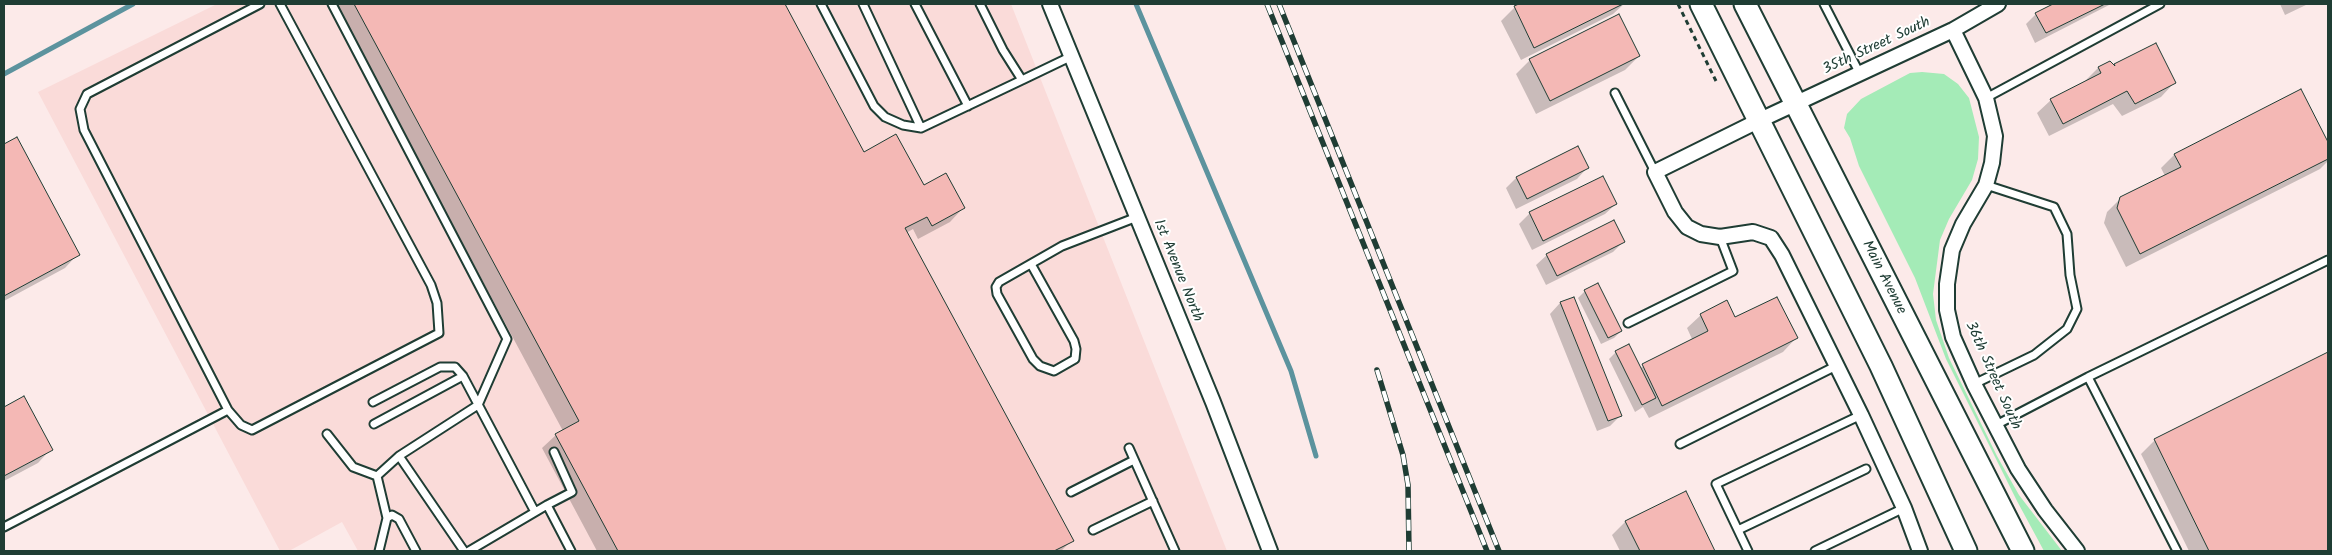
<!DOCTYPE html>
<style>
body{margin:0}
#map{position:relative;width:2332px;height:555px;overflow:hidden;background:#fceae9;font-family:Kalam,sans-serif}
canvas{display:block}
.frame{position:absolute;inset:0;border:5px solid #1f3d34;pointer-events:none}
</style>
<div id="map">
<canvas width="2332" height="555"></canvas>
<div class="frame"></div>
</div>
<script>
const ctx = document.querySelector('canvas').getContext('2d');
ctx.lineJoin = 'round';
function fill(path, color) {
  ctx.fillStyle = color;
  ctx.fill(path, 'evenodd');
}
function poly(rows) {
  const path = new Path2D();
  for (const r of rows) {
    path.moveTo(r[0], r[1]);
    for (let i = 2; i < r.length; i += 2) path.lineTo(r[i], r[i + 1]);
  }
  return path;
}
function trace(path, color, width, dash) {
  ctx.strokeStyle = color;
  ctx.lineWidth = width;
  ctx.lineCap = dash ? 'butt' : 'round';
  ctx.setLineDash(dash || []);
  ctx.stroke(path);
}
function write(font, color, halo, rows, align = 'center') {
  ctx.font = font + ' Kalam,sans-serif';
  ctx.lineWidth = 4;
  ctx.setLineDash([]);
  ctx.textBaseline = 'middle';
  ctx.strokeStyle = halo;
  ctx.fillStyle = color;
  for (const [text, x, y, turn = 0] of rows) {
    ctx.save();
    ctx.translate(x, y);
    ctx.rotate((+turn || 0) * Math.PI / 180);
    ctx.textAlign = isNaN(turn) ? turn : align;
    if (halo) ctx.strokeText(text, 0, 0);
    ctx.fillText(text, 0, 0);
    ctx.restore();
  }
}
const built = poly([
 [217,4,1011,4,1227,551,358,551,342,522,289,551,280,551,38,92]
]);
const green = poly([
 [1922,72,1944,74,1958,84,1969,98,1979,137,1978,159,1972,180,1949,219,1940,240,1933,294,1936,320,1949,358,1997,456,2019,495,2062,551,2044,551,2017,501,1946,359,1915,278,1859,166,1850,138,1844,128,1847,114,1861,99,1910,73]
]);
const shadow = poly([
 [337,4,783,4,864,153,963,208,950,222,918,239,913,229,906,233,1072,540,1061,551,597,551,542,448,556,435,563,431,335,6],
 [1522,4,1624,4,1613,14,1521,60,1501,21,1515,7],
 [2056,4,2111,4,2035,43,2026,24,2036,14],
 [2280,4,2308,4,2285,15],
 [2155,45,2174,83,2161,97,2122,116,2113,104,2049,136,2037,113,2051,100,2085,81,2098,68,2114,66],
 [1639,56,1625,70,1536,114,1516,74,1530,60],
 [2301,91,2328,145,2328,161,2320,169,2126,267,2104,223,2107,212,2121,198,2165,176,2161,168,2174,155],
 [16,139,78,254,65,268,4,301,4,145],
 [1577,148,1587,168,1577,179,1516,209,1506,188,1516,178],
 [1602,177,1616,204,1605,214,1532,250,1519,224,1530,213],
 [1623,242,1613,252,1546,285,1536,265,1547,255],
 [1585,291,1621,331,1614,338,1601,344,1578,298],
 [1573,298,1621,415,1610,426,1597,431,1550,314,1560,303],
 [1701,315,1735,319,1796,338,1783,352,1649,418,1643,407,1635,412,1609,359,1616,352,1640,368,1692,339,1687,328],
 [2328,354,2328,551,2189,551,2141,454,2155,440],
 [24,398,51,449,38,463,4,481,4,409],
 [1685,492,1714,551,1620,551,1612,535,1625,522]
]);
const stream = poly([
 [1136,4,1291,371,1316,456],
 [4,74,133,4]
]);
const building = poly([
 [354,4,785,4,864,152,896,134,924,185,946,173,965,208,932,226,927,217,905,228,1074,541,1054,551,618,551,555,434,579,421,354,4],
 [1519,4,1623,4,1534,48,1514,6,1519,4],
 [2053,4,2105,4,2046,33,2035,13,2053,4],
 [1619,14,1640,56,1550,101,1529,59,1619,14],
 [2156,43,2176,83,2135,104,2127,91,2063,124,2050,99,2101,73,2098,67,2110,61,2115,66,2114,64,2156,43],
 [2301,89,2328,142,2328,159,2140,254,2117,208,2120,197,2181,167,2174,154,2301,89],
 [17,137,80,255,4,296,4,144,17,137],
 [1578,146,1589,168,1527,199,1516,177,1578,146],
 [1603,176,1617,204,1543,241,1529,212,1603,176],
 [1614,220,1625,242,1557,276,1546,254,1614,220],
 [1598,283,1622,331,1608,338,1584,290,1598,283],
 [1574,297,1622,416,1608,421,1560,302,1574,297],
 [1777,297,1798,338,1662,406,1642,364,1708,331,1700,314,1727,300,1735,317,1777,297],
 [1629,344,1656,398,1642,405,1615,351,1629,344],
 [2328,352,2328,551,2209,551,2154,439,2328,352],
 [24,396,53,450,4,476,4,407,24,396],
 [1686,491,1715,551,1640,551,1625,521,1686,491]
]);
const path = poly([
 [1678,4,1716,81]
]);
const service = poly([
 [260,4,87,94,80,109,84,130,228,410,241,425,252,430,439,333,437,303,431,285,280,4],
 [332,4,507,339,478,405,399,456,464,551],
 [821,4,874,106,885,117,903,125,921,128,1022,80],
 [863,4,921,128],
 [915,4,968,106],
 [980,4,1003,50,1022,80,1072,56],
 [1824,4,1860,74],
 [1615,93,1655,172],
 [1986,98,2160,4],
 [1031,264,1074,341,1076,349,1075,359,1054,371,1040,366,1033,359,997,294,996,287,999,282,1062,246,1137,217],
 [1628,323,1733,271,1720,237],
 [2088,377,2177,551],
 [1974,384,2034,355,2067,329,2077,309,2070,275,2067,234,2054,207,1986,185],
 [373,402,440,367,455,367,463,376,535,512],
 [374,424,463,376],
 [1996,425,2088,377,2328,260],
 [327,434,353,467,377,476,387,518,379,551],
 [1680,444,1836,366],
 [1129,448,1175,551],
 [377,476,399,456],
 [1071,492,1134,460],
 [547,505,572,492,554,452],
 [387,518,392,515,399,519,416,551],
 [4,527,228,410],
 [1093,530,1153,501],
 [1738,530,1866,469],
 [469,551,547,505,571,551],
 [1748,551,1716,484,1861,415],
 [1815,551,1904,508]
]);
const minor = poly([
 [1050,4,1213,402,1270,551],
 [1953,30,1986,98,1995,136,1992,163,1986,185,1963,224,1952,250,1947,284,1947,310,1953,337,1974,384,2018,469,2045,510,2077,551],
 [1920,551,1904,508,1861,415,1782,255,1771,238,1753,232,1720,237,1701,234,1687,227,1675,212,1655,172,1758,121,1953,30,1998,4]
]);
const primary = poly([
 [1701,4,1881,366,1966,551],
 [1745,4,2023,551]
]);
const rail = poly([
 [1267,4,1487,551],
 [1279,4,1499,551],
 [1377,370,1403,455,1408,485,1409,551]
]);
const streetNames = [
 ["35th Street South",1877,47,-25],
 ["1st Avenue North",1177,271,68],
 ["Main Avenue",1883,278,63],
 ["36th Street South",1992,376,66]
];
fill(built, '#fadbd9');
fill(green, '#a4ebb7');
fill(shadow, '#0003');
trace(stream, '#5c939e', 5);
fill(building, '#f4b8b5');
trace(building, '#1f3d34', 1);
trace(service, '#1f3d34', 11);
trace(minor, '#1f3d34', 18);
trace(primary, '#1f3d34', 25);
trace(path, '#1f3d34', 3, [5, 4]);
trace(service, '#fff', 7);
trace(minor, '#fff', 14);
trace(primary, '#fff', 21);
trace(rail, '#1f3d34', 5.5);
trace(rail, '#fff', 4, [11]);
write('15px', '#1f3d34', '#fff', streetNames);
</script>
